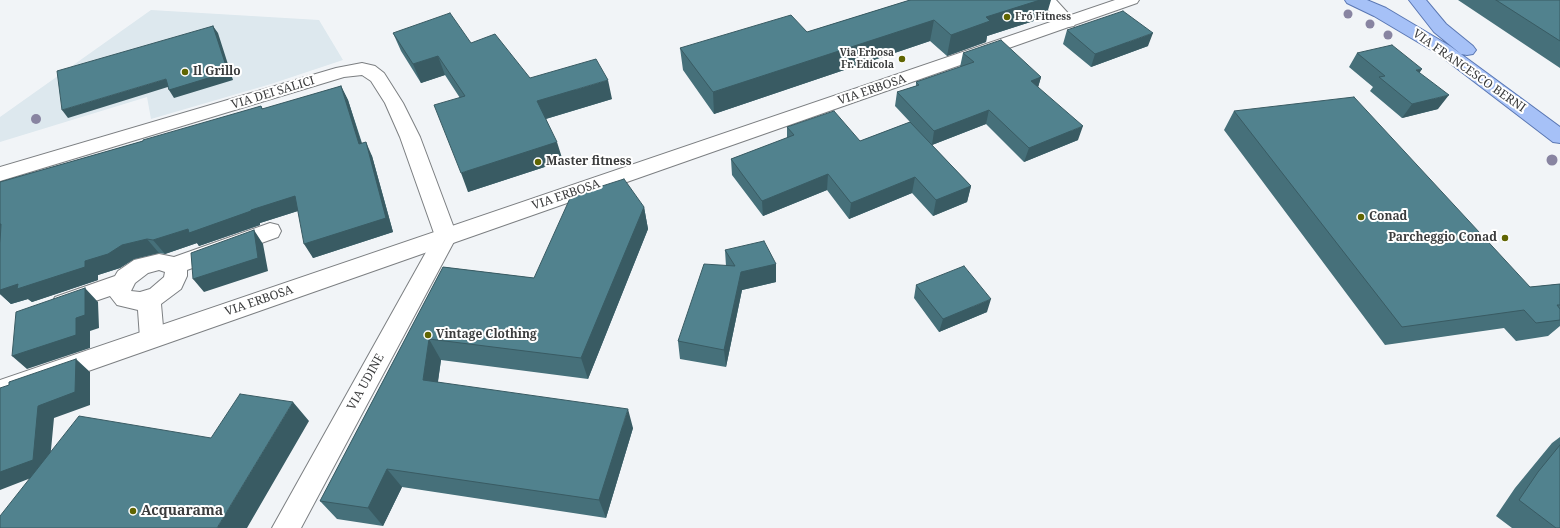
<!DOCTYPE html>
<meta charset="utf-8">
<style>
body{margin:0}
canvas{display:block;background:#f1f4f7}
</style>
<canvas width="1560" height="528"></canvas>
<script>
const ctx = document.querySelector('canvas').getContext('2d');
ctx.lineJoin = 'round';
function fill(path, color) {
  ctx.fillStyle = color;
  ctx.fill(path, 'evenodd');
}
function poly(rows) {
  const path = new Path2D();
  for (const r of rows) {
    path.moveTo(r[0], r[1]);
    for (let i = 2; i < r.length; i += 2) path.lineTo(r[i], r[i + 1]);
  }
  return path;
}
function trace(path, color, width, dash) {
  ctx.strokeStyle = color;
  ctx.lineWidth = width;
  ctx.lineCap = dash ? 'butt' : 'round';
  ctx.setLineDash(dash || []);
  ctx.stroke(path);
}
function write(font, color, halo, rows, align = 'center') {
  ctx.font = font + ' "Noto Serif",serif';
  ctx.lineWidth = 4;
  ctx.setLineDash([]);
  ctx.textBaseline = 'middle';
  ctx.strokeStyle = halo;
  ctx.fillStyle = color;
  for (const [text, x, y, turn = 0] of rows) {
    ctx.save();
    ctx.translate(x, y);
    ctx.rotate((+turn || 0) * Math.PI / 180);
    ctx.textAlign = isNaN(turn) ? turn : align;
    if (halo) ctx.strokeText(text, 0, 0);
    ctx.fillText(text, 0, 0);
    ctx.restore();
  }
}
const built = poly([
 [151,10,319,20,343,60,271,84,151,119,147,97,0,142,0,117]
]);
const minor = poly([
 [1039,0,1056,0,1076,22,1074,26,1068,27,1062,26,1039,0],
 [362,63,375,66,384,73,403,103,420,137,457,236,301,528,272,528,435,236,400,137,385,103,371,81,362,75,344,77,0,181,0,167,336,68,362,63],
 [270,223,278,225,281,231,278,237,187,270,187,276,181,289,161,304,164,338,160,345,152,348,144,345,140,338,138,310,117,305,110,296,63,312,55,309,52,303,55,297,115,276,118,271,134,260,159,254,174,257,270,223],
 [159,270,165,272,164,277,150,289,140,292,131,291,135,283,148,273,159,270]
]);
const tertiary = poly([
 [1115,0,1139,0,1137,3,0,402,0,380,1115,0]
]);
const primary = poly([
 [1345,0,1367,0,1386,8,1450,46,1560,127,1560,143,1553,142,1438,54,1374,16,1347,3,1345,0],
 [1409,0,1426,0,1446,24,1473,46,1476,50,1473,54,1467,55,1461,54,1434,32,1409,0]
]);
const trees = [
 [1348,14,4.5],
 [1370,24,4.5],
 [1388,35,4.5],
 [36,119,5],
 [1552,160,5.5]
];
const wall = poly([
 [910,0,1046,17,987,36,986,42,947,56,930,41,714,114,683,70,680,48,807,32],
 [1458,0,1560,0,1560,68],
 [1067,30,1148,46,1091,67,1063,44],
 [393,33,471,43,530,78,612,99,546,119,563,161,468,192,460,98,445,75,421,83,401,51],
 [963,53,1041,77,1038,87,1078,140,1024,162,986,124,932,145,971,186,967,202,933,216,912,193,849,219,827,190,763,216,732,175,731,159,787,138,787,127,860,141,910,122,895,106,897,92,916,86,916,82,960,67],
 [1357,53,1420,73,1438,109,1402,118,1370,91,1373,87,1349,67],
 [341,86,348,100,362,143,372,156,393,232,313,258,298,211,260,223,260,225,199,246,197,243,165,254,159,253,134,259,120,268,98,275,98,280,32,302,28,299,11,304,0,294,0,182,143,141,261,106,263,109],
 [1234,111,1530,287,1560,284,1560,326,1548,336,1516,341,1504,328,1385,345,1224,130],
 [644,207,648,229,588,379,441,360,438,382,633,428,606,518,402,487,383,526,337,519,320,501,443,267,534,278],
 [725,250,776,264,776,282,742,290,726,367,680,359,678,341,726,266],
 [916,285,987,312,939,332,914,298],
 [1560,437,1560,528,1512,528,1496,516,1515,488,1552,443]
]);
const shadedWall = poly([
 [1035,0,1051,0,1046,17,987,36,986,42,947,56,951,35,986,17],
 [934,20,930,41,714,114,713,92],
 [213,26,218,33,233,80,174,98,169,90],
 [1153,33,1148,46,1091,67,1095,54],
 [438,56,445,75,421,83,413,64],
 [1422,69,1413,83,1416,70],
 [1041,77,1037,91,1031,81],
 [166,79,171,86,68,118,62,110],
 [608,80,612,99,542,120,537,101],
 [341,86,348,100,366,158,359,144],
 [1449,95,1438,109,1402,118,1412,104],
 [989,110,986,124,932,145,934,131],
 [1083,126,1078,140,1024,162,1029,148],
 [366,142,372,156,393,232,313,258,304,244],
 [557,142,563,161,468,192,461,173],
 [828,174,827,190,763,216,762,201],
 [915,177,912,193,849,219,851,203],
 [971,186,967,202,933,216,936,200],
 [295,196,304,209,260,223,260,225,199,246,197,243,165,254,153,240],
 [644,207,648,229,588,379,581,358],
 [0,224,1,224,0,242],
 [254,230,263,244,268,271,204,292,193,279],
 [147,239,159,253,134,259,120,268,98,275,98,280,32,302,28,299,11,304,0,294,0,290,85,261,122,245],
 [776,264,776,282,742,290,726,367,724,350,741,272],
 [85,288,98,302,99,328,90,331,90,348,27,369,12,356,76,318],
 [991,299,987,312,939,332,943,319],
 [429,339,441,360,435,400,423,380],
 [76,359,90,372,90,405,54,418,49,471,0,490,0,472,38,406],
 [293,402,309,421,247,528,217,528],
 [628,409,633,428,606,518,599,500],
 [387,469,402,487,383,526,368,508]
]);
const building = poly([
 [910,0,1040,0,986,17,990,21,951,35,934,20,713,92,680,48,791,15,807,32,910,0],
 [1496,0,1560,0,1560,41,1496,0],
 [1123,11,1153,33,1095,54,1067,30,1123,11],
 [450,13,471,43,495,34,530,78,596,59,608,80,537,101,557,142,461,173,434,105,465,96,438,56,413,64,393,33,450,13],
 [213,26,228,72,169,90,166,79,62,110,57,71,213,26],
 [1001,40,1041,77,1031,81,1083,126,1029,148,989,110,934,131,897,92,919,85,916,82,974,62,963,53,1001,40],
 [1392,45,1422,69,1416,70,1449,95,1412,104,1379,77,1385,76,1357,53,1392,45],
 [341,86,359,144,366,142,386,218,304,244,295,196,251,210,251,211,189,233,188,229,153,240,147,239,122,245,108,254,85,261,85,267,17,289,18,284,0,290,0,243,1,224,0,224,0,182,143,141,143,140,261,106,262,109,341,86],
 [1354,97,1530,287,1560,284,1560,305,1557,305,1560,309,1560,320,1536,323,1524,310,1402,327,1234,111,1354,97],
 [834,111,860,141,910,122,971,186,936,200,915,177,851,203,828,174,762,201,731,159,794,135,787,127,834,111],
 [624,179,644,207,581,358,429,339,423,380,628,409,599,500,387,469,368,508,320,501,443,267,534,278,571,196,624,179],
 [254,230,258,258,193,279,191,253,254,230],
 [764,241,776,264,741,272,724,350,678,341,704,264,735,266,725,250,764,241],
 [964,266,991,299,943,319,916,285,964,266],
 [85,288,85,315,76,318,76,335,12,356,16,312,85,288],
 [76,359,75,392,38,406,33,460,0,472,0,388,9,385,9,382,76,359],
 [240,394,293,402,217,528,0,528,0,516,79,416,211,438,240,394],
 [1560,445,1560,528,1556,528,1519,500,1538,472,1560,445]
]);
const markers = [
 [1007,17,4,"#606502"],
 [902,59,4,"#606502"],
 [185,72,4,"#606502"],
 [538,162,4,"#606502"],
 [1361,217,4,"#606502"],
 [1505,238,4,"#606502"],
 [428,335,4,"#606502"],
 [133,511,4,"#606502"]
];
const farPoinames = [
 ["Fró Fitness",1015,17],
 ["Via Erbosa",894,53,"right"],
 ["Fr. Edicola",894,65,"right"]
];
const streetNames = [
 ["VIA FRANCESCO BERNI",1469,71,35],
 ["VIA ERBOSA",872,90,-19],
 ["VIA DEI SALICI",273,93,-17],
 ["VIA ERBOSA",566,195,-19],
 ["VIA ERBOSA",259,301,-19],
 ["VIA UDINE",366,382,-61]
];
const poiNames = [
 ["Il Grillo",193,72],
 ["Master fitness",546,162],
 ["Conad",1369,217],
 ["Parcheggio Conad",1497,238,"right"],
 ["Vintage Clothing",436,335]
];
const nearPoinames = [
 ["Acquarama",141,511]
];
fill(built, '#dde8ee');
trace(minor, '#7c7f82', 2);
trace(tertiary, '#7c7f82', 2);
trace(primary, '#5a77b3', 2);
fill(minor, '#fff');
fill(tertiary, '#fff');
fill(primary, '#a6c1f7');
ctx.fillStyle = '#8884a1';
for (const [x, y, r] of trees) {
  ctx.beginPath();
  ctx.arc(x, y, r, 0, 2 * Math.PI);
  ctx.fill();
}
fill(wall, '#46707a');
fill(shadedWall, '#395b63');
fill(building, '#51828e');
trace(building, '#395b63', 1);
for (const [x, y, r, color] of markers) {
  const dot = new Path2D();
  dot.arc(x, y, r, 0, 2 * Math.PI);
  ctx.fillStyle = color;
  ctx.fill(dot);
  trace(dot, '#fff', 1.5);
}
write('bold 10px', '#3b3c3d', '#fff', farPoinames, 'left');
write('12px', '#3b3c3d', '#fff', streetNames);
write('bold 12px', '#3b3c3d', '#fff', poiNames, 'left');
write('bold 14px', '#3b3c3d', '#fff', nearPoinames, 'left');
</script>
